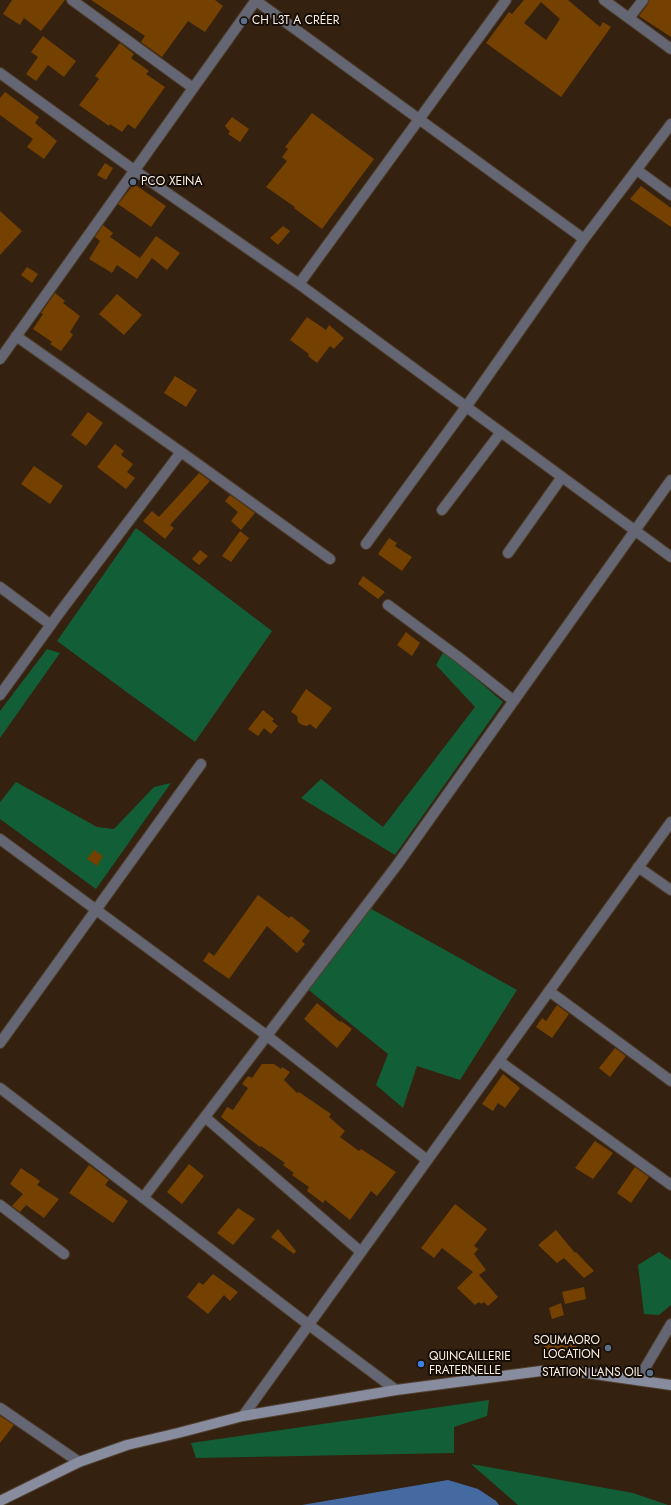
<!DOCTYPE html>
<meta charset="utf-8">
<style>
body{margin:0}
canvas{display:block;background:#342110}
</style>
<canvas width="671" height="1505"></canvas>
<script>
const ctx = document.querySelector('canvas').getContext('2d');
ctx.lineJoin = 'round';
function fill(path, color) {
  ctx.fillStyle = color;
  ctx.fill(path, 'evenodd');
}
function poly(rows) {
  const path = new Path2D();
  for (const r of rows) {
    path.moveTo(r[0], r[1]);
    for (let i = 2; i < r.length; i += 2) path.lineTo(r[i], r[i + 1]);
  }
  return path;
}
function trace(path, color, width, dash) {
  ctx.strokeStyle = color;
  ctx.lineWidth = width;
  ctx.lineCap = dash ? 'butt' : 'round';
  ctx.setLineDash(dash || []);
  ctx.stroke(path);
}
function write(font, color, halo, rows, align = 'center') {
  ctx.font = font + ' Jost,sans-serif';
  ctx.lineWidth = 4;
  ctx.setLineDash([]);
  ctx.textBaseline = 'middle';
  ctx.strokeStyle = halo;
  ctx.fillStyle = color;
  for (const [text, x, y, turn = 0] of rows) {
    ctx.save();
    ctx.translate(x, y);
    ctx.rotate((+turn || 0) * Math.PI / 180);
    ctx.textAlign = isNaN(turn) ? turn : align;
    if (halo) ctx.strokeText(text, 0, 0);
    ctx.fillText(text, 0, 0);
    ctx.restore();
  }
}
const forest = poly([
 [136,528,272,631,195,742,57,641],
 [47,649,60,653,0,738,0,711],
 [444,651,503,702,395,855,301,798,321,779,383,827,475,707,436,665],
 [16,782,97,827,114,829,154,787,171,783,96,889,0,819,0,802],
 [366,906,517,990,460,1080,417,1066,403,1108,376,1085,388,1054,305,987],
 [659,1252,671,1260,671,1305,659,1315,644,1314,638,1265],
 [489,1400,487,1416,454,1427,454,1453,196,1458,191,1443],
 [471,1464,633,1493,668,1505,518,1505]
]);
const water = poly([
 [448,1480,478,1489,496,1501,499,1505,302,1505]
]);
const building = poly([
 [12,0,65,0,41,31,24,18,20,25,3,14],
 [91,0,215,0,223,6,205,32,188,21,162,57,141,42,145,36],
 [524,0,568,0,600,27,603,22,611,27,561,97,486,43,509,12,512,14],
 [541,2,560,19,546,40,524,23],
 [649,0,671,0,671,37,639,16,648,4],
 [43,36,76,61,64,77,48,65,36,81,26,74,38,57,31,52],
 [120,43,134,54,131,58,149,71,146,74,165,87,135,129,128,124,122,132,110,124,109,126,79,105,99,79,95,76],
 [5,92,39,117,35,123,57,141,44,159,27,147,33,139,0,115,0,98],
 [312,113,374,159,322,229,294,208,295,207,266,187,287,161,282,157,288,149,285,147],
 [232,117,249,129,240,142,228,134,230,132,225,126],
 [105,163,113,168,106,180,97,175],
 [134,184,166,206,151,227,118,204],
 [641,186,671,208,671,227,630,199],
 [0,211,22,231,0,255],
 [103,225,113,233,110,237,140,258,156,236,180,253,167,270,152,258,137,279,117,265,112,273,89,259,100,241,95,237],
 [283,226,290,231,278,245,270,238],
 [27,267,38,274,32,283,21,275],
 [55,293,65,301,63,303,80,316,70,332,73,335,61,351,50,344,52,342,33,329,43,314,41,313],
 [117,294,142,315,124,335,99,314],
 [307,317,326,330,329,325,344,338,334,349,330,346,317,363,308,356,309,354,290,340],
 [175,376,197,390,186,407,164,393],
 [88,412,103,423,86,446,71,435],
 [115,444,124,451,121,455,133,464,127,472,135,478,126,489,97,467],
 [34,466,63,486,50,504,21,484],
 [199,473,210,481,170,525,174,528,165,539,143,521,152,511,159,517],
 [230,495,255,513,241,530,231,521,238,512,225,501],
 [240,531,249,538,231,562,222,556],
 [389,538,397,543,395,546,412,557,402,571,378,554],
 [200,550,208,556,199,565,192,559],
 [363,576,385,592,378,599,358,584],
 [406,632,420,643,412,656,397,645],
 [306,689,332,708,316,729,310,724,307,726,302,725,298,722,297,716,291,712],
 [263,710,274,719,272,721,278,726,271,734,264,728,258,736,248,729],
 [94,850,103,856,97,866,87,859],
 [258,895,289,918,291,916,310,931,302,941,305,944,297,953,267,926,229,979,203,961,209,952,214,956],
 [317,1003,340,1022,341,1021,352,1029,337,1048,304,1019],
 [557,1005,569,1014,552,1038,536,1027,542,1018,546,1021],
 [615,1048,626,1056,610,1077,599,1068],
 [262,1064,274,1064,281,1069,282,1067,290,1072,284,1080,297,1093,299,1092,331,1114,329,1117,345,1131,340,1137,359,1151,361,1149,396,1172,377,1196,371,1191,350,1220,325,1200,323,1203,307,1191,309,1187,292,1175,294,1173,283,1165,285,1163,261,1146,260,1147,221,1117,227,1107,233,1110,248,1088,242,1084,248,1076,252,1078],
 [503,1074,520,1088,505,1108,498,1103,493,1111,482,1104],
 [595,1141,613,1153,593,1179,575,1168],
 [189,1164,204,1176,182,1204,167,1192],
 [89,1165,109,1180,105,1185,128,1201,113,1223,69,1193],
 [635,1167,649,1177,631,1203,617,1193],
 [21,1168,40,1181,37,1185,59,1199,44,1218,26,1205,20,1212,12,1206,23,1194,10,1184],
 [455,1204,487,1229,474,1246,478,1249,474,1254,486,1270,479,1275,498,1297,488,1306,484,1302,481,1304,479,1302,475,1305,457,1288,473,1272,442,1248,434,1258,421,1248],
 [238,1208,255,1219,233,1245,217,1233],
 [278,1229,296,1251,294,1254,271,1237],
 [556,1230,575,1253,576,1252,594,1271,584,1278,564,1258,557,1263,538,1245],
 [213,1274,238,1292,230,1301,224,1295,208,1314,187,1297,199,1282,203,1285],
 [584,1287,586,1299,565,1304,562,1292],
 [561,1303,564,1315,552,1319,549,1308],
 [544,1343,577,1344,575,1353,543,1352],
 [0,1416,14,1425,0,1443]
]);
const minor = poly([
 [72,0,193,88],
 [255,0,584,239],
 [604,0,671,49],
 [629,18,643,0],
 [0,73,134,170,299,284,671,557],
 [637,170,671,195],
 [299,284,506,0],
 [16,336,181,452,330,559],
 [0,359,256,0],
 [442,510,501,432],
 [366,544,466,407,584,239,671,124],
 [508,553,562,477],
 [0,587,51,625],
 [388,605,461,659,514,701],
 [0,695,63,608,181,452],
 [0,839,266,1035,427,1160],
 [638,867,671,890],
 [549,991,671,1081],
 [0,1043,201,764],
 [499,1061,671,1185],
 [0,1088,309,1325,396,1390],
 [206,1118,361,1252],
 [143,1198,397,865,671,480],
 [0,1205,64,1254],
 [638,1380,671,1324],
 [0,1408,79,1462],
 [243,1416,671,822]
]);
const secondary = poly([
 [0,1501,79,1462,127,1445,178,1433,243,1416,396,1390,541,1371,573,1371,671,1385]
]);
const markers = [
 [244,21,4,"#5c6f8a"],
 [133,182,4,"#5c6f8a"],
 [608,1348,4,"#5c6f8a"],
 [421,1364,4,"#3f7fe0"],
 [650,1373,4,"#5c6f8a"]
];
const poiNames = [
 ["CH L3T A CRÉER",252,21],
 ["PCO XEINA",141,182],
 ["SOUMAORO",600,1341,"right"],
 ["LOCATION",600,1355,"right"],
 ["QUINCAILLERIE",429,1357],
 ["FRATERNELLE",429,1371],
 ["STATION LANS OIL",642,1373,"right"]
];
fill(forest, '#125e36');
fill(water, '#456aa1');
fill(building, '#744100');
trace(minor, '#503e2e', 12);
trace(secondary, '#503e2e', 12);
trace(minor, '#646773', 10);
trace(secondary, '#878c9e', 10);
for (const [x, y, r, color] of markers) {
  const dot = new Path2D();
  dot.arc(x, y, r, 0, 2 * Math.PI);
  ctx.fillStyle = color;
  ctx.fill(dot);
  trace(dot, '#150d06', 1.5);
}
write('12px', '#fcefe4', '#150d06', poiNames, 'left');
</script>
